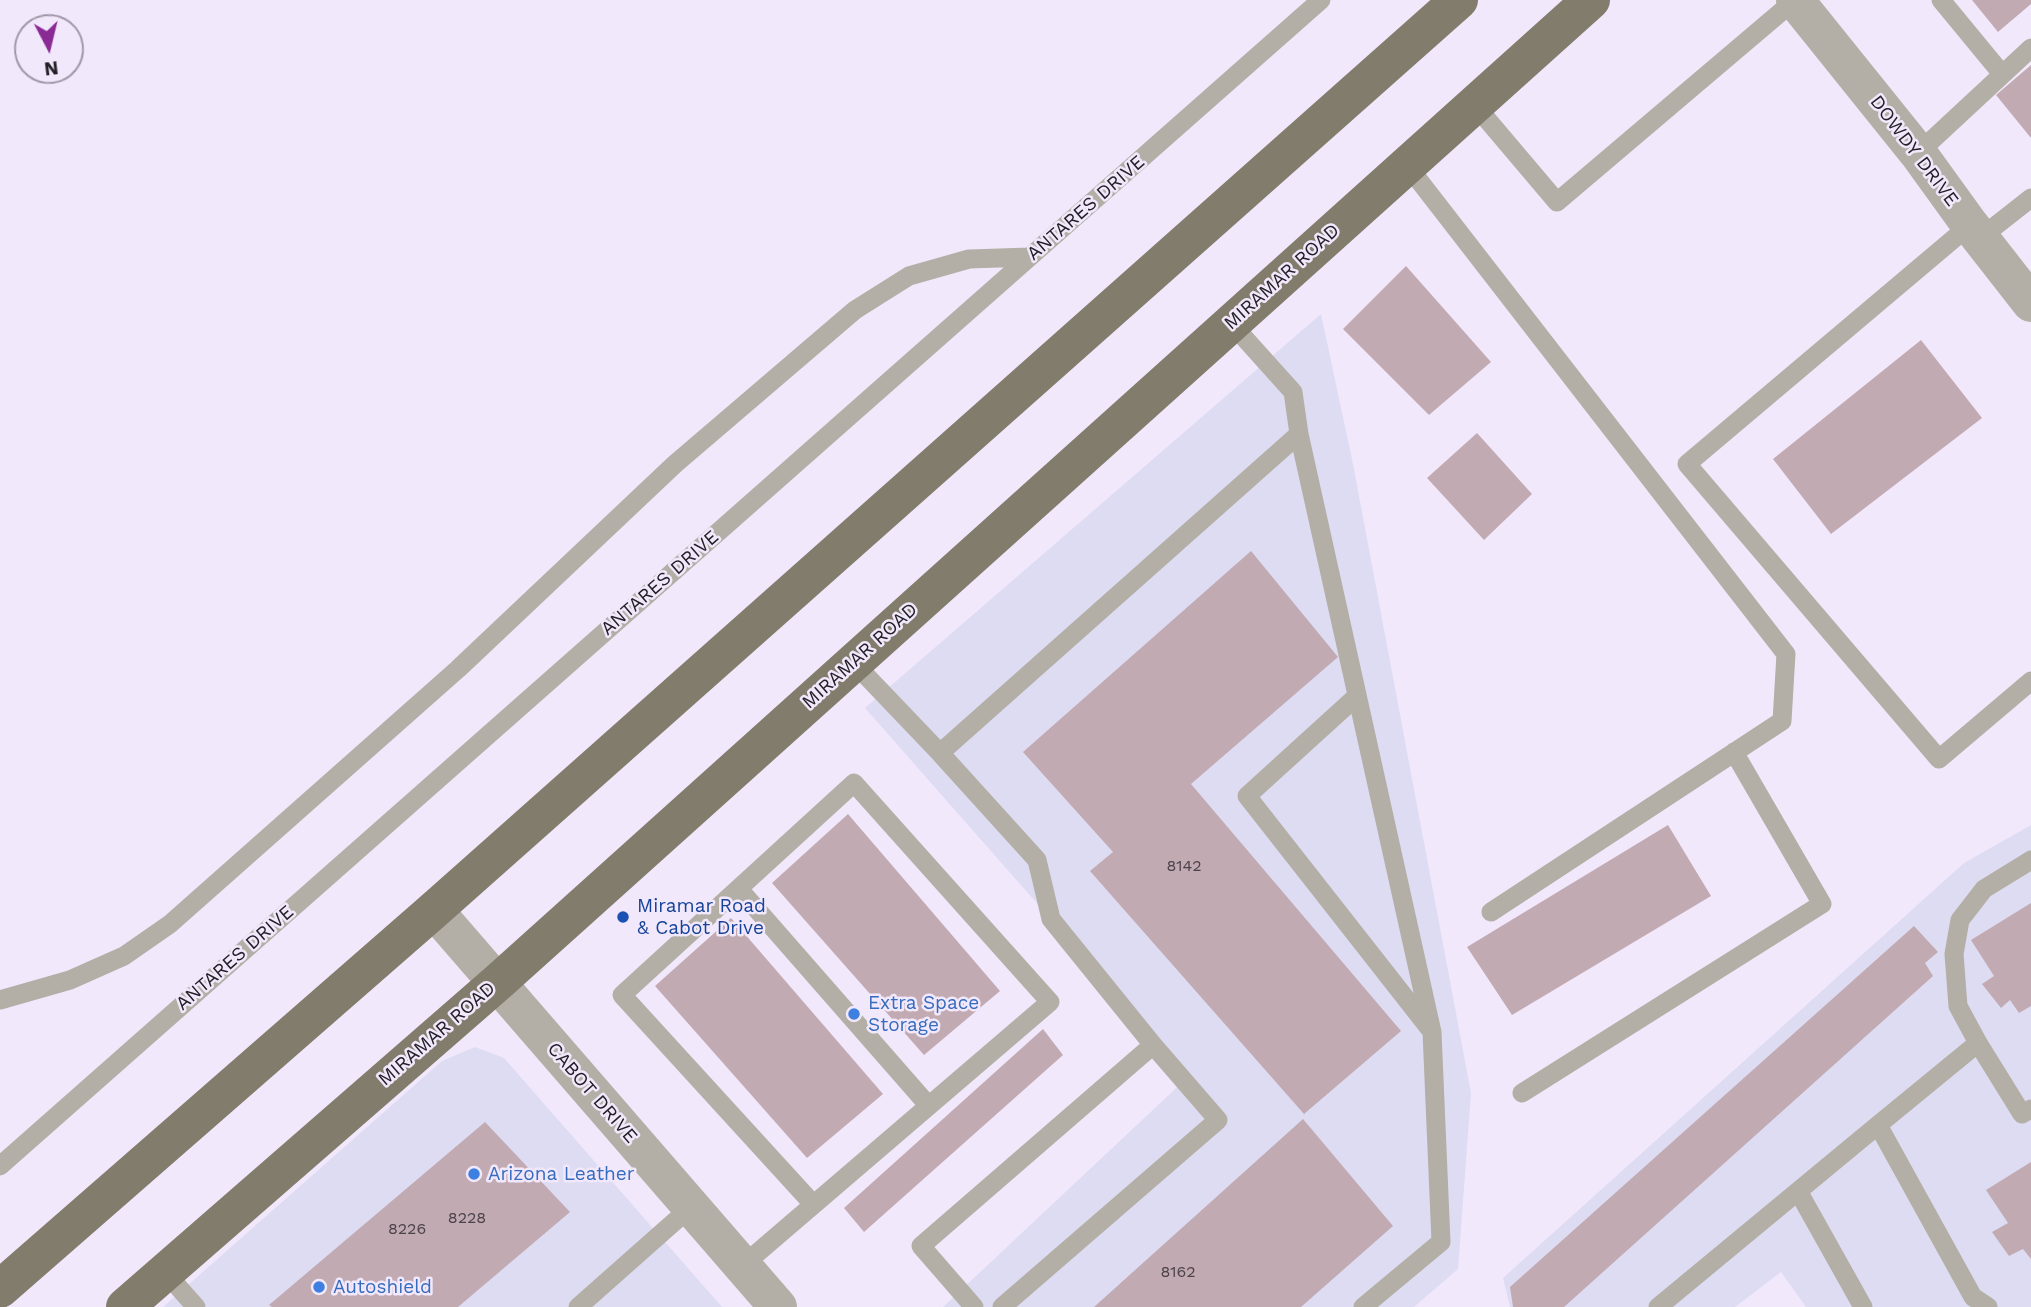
<!DOCTYPE html>
<style>
body{margin:0}
#map{position:relative;width:2031px;height:1307px;overflow:hidden;background:#f2e8fc;font-family:"Work Sans",sans-serif}
canvas{display:block}
.north{position:absolute;left:14px;top:14px;width:70px;height:70px;box-sizing:border-box;background:#f2e8fc;border:2px solid #a098a7;border-radius:50%;rotate:173deg;font-size:19px;font-weight:700;line-height:28px;text-align:center;color:#242027}
.north::after{content:'';display:block;margin:auto;width:24px;height:32px;background:#8a2b95;clip-path:polygon(50% 0,100% 100%,50% 72%,0 100%)}
</style>
<div id="map">
<canvas width="2031" height="1307"></canvas>
<div class="north">N</div>
</div>
<script>
const ctx = document.querySelector('canvas').getContext('2d');
ctx.lineJoin = 'round';
function fill(path, color) {
  ctx.fillStyle = color;
  ctx.fill(path, 'evenodd');
}
function poly(rows) {
  const path = new Path2D();
  for (const r of rows) {
    path.moveTo(r[0], r[1]);
    for (let i = 2; i < r.length; i += 2) path.lineTo(r[i], r[i + 1]);
  }
  return path;
}
function trace(path, color, width, dash) {
  ctx.strokeStyle = color;
  ctx.lineWidth = width;
  ctx.lineCap = dash ? 'butt' : 'round';
  ctx.setLineDash(dash || []);
  ctx.stroke(path);
}
function write(font, color, halo, rows, align = 'center') {
  ctx.font = font + ' "Work Sans",sans-serif';
  ctx.lineWidth = 5;
  ctx.setLineDash([]);
  ctx.textBaseline = 'middle';
  ctx.strokeStyle = halo;
  ctx.fillStyle = color;
  for (const [text, x, y, turn = 0] of rows) {
    ctx.save();
    ctx.translate(x, y);
    ctx.rotate((+turn || 0) * Math.PI / 180);
    ctx.textAlign = isNaN(turn) ? turn : align;
    if (halo) ctx.strokeText(text, 0, 0);
    ctx.fillText(text, 0, 0);
    ctx.restore();
  }
}
const commercial = poly([
 [1321,314,1353,464,1471,1093,1458,1269,1414,1307,943,1307,1189,1076,865,708],
 [2031,825,2031,1307,1806,1307,1781,1272,1735,1307,1510,1307,1503,1278,1964,863],
 [475,1047,504,1058,722,1307,163,1307,442,1061]
]);
const building = poly([
 [1972,0,2031,0,2031,4,1998,32],
 [2031,65,2031,138,1996,95],
 [1406,266,1491,362,1429,415,1343,329],
 [1921,340,1982,418,1831,534,1773,459],
 [1477,433,1532,494,1484,540,1427,478],
 [1251,551,1338,657,1191,784,1401,1031,1304,1114,1090,871,1113,852,1023,752],
 [848,814,1000,991,924,1055,772,883],
 [1668,825,1711,896,1512,1015,1467,947],
 [2031,903,2031,1006,2019,1013,2010,1000,2001,1008,1982,984,1994,976,1971,940],
 [731,918,883,1094,807,1158,655,986],
 [1914,926,1938,952,1925,963,1933,976,1564,1307,1513,1307,1510,1287],
 [1043,1029,1063,1055,864,1232,844,1208],
 [1303,1119,1393,1226,1301,1307,1094,1307],
 [485,1122,570,1212,458,1307,272,1307,269,1305],
 [2031,1162,2031,1259,2023,1249,2009,1256,1992,1232,2008,1223,1986,1190]
]);
const service = poly([
 [1941,0,2002,74],
 [1474,104,1557,202,1795,0],
 [1918,153,2031,48],
 [1407,165,1786,654,1782,721,1491,912],
 [1970,225,1687,464,1939,759,2031,681],
 [1980,238,2031,198],
 [1299,434,1432,1032,1441,1242,1363,1307],
 [853,662,940,753],
 [1357,696,1247,796,1429,1028],
 [739,889,928,1105],
 [0,1000,70,980,124,956,170,924,458,669,675,464,855,310,909,276,969,259,1029,257],
 [1978,1043,1958,1006,1954,954,1960,920,1984,889,2031,860],
 [1522,1093,1822,904,1734,752],
 [1878,1125,1978,1043,2022,1114,2031,1109],
 [0,1166,1321,0],
 [1798,1191,1863,1307],
 [742,1266,1050,1002,854,783,622,995,813,1204],
 [165,1272,196,1307],
 [578,1307,691,1207],
 [974,1307,921,1246,1153,1045],
 [1002,1307,1218,1120,1153,1045,1051,919,1037,860,940,753,1299,434,1293,392,1231,323],
 [1658,1307,1878,1125,1973,1297,1988,1307]
]);
const tertiary = poly([
 [1795,0,1918,153,1970,225,2031,303],
 [434,910,778,1307]
]);
const primary = poly([
 [0,1289,434,910,1459,0],
 [125,1307,497,983,1591,0]
]);
const markers = [
 [623,917,7,"#1a4fb4"],
 [854,1014,7,"#3f7fe0"],
 [474,1174,7,"#3f7fe0"],
 [319,1287,7,"#3f7fe0"]
];
const numberNames = [
 ["8142",1184,866],
 ["8228",467,1218],
 ["8226",407,1229],
 ["8162",1178,1272]
];
const streetNames = [
 ["DOWDY DRIVE",1914,151,53],
 ["ANTARES DRIVE",1086,208,-41],
 ["MIRAMAR ROAD",1282,277,-42],
 ["ANTARES DRIVE",660,583,-41],
 ["MIRAMAR ROAD",860,656,-42],
 ["ANTARES DRIVE",235,958,-41],
 ["MIRAMAR ROAD",437,1034,-41],
 ["CABOT DRIVE",592,1093,49]
];
const transitNames = [
 ["Miramar Road",637,906],
 ["& Cabot Drive",637,928]
];
const shopNames = [
 ["Extra Space",868,1003],
 ["Storage",868,1025],
 ["Arizona Leather",488,1174],
 ["Autoshield",333,1287]
];
fill(commercial, '#dedcf2');
fill(building, '#c2aab2');
trace(service, '#b3afa6', 19);
trace(tertiary, '#b3afa6', 38);
trace(primary, '#827c6c', 38);
for (const [x, y, r, color] of markers) {
  const dot = new Path2D();
  dot.arc(x, y, r, 0, 2 * Math.PI);
  ctx.fillStyle = color;
  ctx.fill(dot);
  trace(dot, '#f2e8fc', 2.5);
}
write('16px', '#4c424a', null, numberNames);
write('19px', '#242027', '#f2e8fc', streetNames);
write('19px', '#164399', '#f2e8fc', transitNames, 'left');
write('19px', '#366cbe', '#f2e8fc', shopNames, 'left');
</script>
